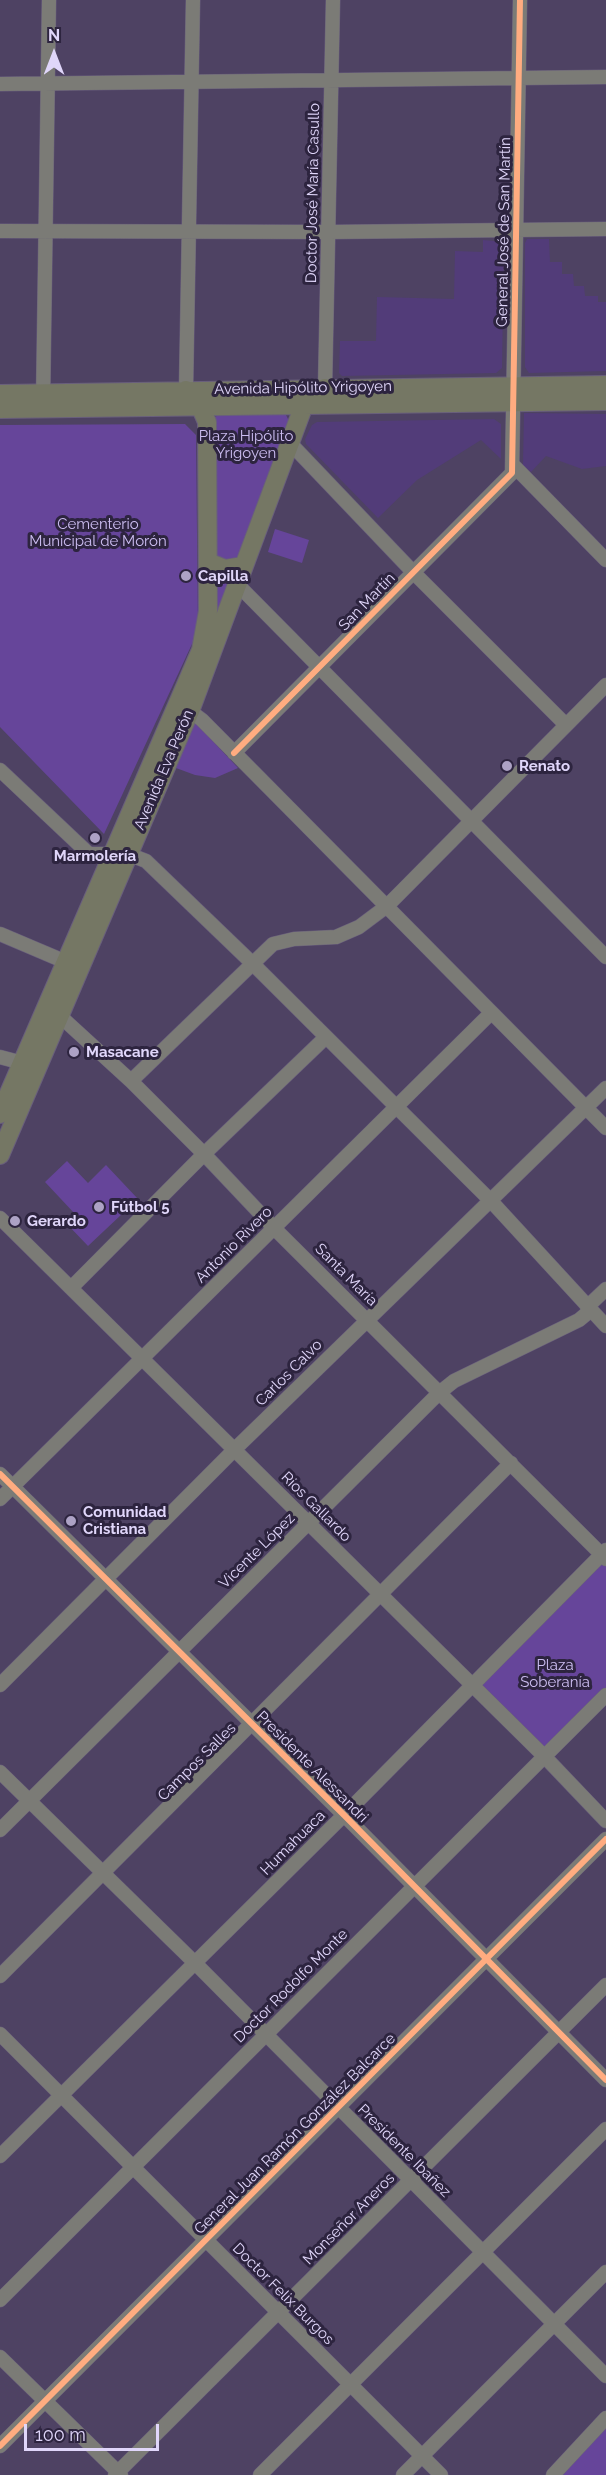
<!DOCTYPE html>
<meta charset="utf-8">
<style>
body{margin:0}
#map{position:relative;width:606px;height:2475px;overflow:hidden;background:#4e4263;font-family:Raleway,sans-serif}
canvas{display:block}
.north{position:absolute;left:24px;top:24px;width:60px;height:60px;-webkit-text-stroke:4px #2d243f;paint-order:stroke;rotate:0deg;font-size:16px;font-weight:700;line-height:24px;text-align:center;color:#e0d6fa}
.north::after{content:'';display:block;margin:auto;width:21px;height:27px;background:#e0d6fa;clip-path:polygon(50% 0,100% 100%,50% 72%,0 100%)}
.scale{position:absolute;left:24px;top:2424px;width:135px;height:27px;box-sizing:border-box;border:3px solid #e0d6fa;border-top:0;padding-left:8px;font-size:18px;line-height:21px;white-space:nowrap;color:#e0d6fa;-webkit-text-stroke:4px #2d243f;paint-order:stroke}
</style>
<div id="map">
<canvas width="606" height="2475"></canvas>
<div class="north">N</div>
<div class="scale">100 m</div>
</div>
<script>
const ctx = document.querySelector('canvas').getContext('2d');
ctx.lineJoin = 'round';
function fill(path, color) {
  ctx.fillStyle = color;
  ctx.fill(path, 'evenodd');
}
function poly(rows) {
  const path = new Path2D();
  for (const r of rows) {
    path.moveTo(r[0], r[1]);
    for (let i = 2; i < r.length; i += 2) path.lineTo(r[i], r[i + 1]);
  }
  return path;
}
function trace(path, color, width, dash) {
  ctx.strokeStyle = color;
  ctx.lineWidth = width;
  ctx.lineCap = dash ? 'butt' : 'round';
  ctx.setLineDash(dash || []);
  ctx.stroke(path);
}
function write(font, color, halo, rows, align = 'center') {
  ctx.font = font + ' Raleway,sans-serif';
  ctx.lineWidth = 6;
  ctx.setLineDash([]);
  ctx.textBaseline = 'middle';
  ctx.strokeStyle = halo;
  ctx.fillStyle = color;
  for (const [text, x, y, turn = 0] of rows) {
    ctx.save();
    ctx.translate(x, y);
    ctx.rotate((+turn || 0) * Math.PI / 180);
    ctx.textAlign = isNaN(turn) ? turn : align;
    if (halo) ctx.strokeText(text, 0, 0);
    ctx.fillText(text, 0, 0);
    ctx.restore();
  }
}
const built = poly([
 [527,239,549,239,550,262,562,262,562,274,573,274,574,286,584,286,585,296,598,296,598,302,606,302,606,371,529,373,525,367,525,243],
 [483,240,504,242,502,368,496,373,342,376,339,373,340,341,376,341,377,297,454,299,455,251,483,252],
 [524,413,606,414,606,466,582,469,546,456,531,472,523,465],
 [494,419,501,424,501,459,481,440,417,480,378,518,306,444,305,439,312,425,317,422]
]);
const green = poly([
 [219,413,285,413,289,421,237,561,227,564,213,557,214,419],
 [185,424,196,435,198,631,104,834,0,727,0,425],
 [275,529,309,540,302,563,268,552],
 [214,573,224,578,232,575,183,707],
 [194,721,238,768,215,778,195,775,176,768],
 [67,1161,88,1183,106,1165,138,1199,88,1246,66,1223,75,1214,45,1182],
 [606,1559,606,1695,544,1756,471,1685],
 [606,2418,606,2475,553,2475]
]);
const minor = poly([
 [0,84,606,77],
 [0,231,329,232,606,229],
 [325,388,333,0],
 [186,390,193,0],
 [43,403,49,0],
 [290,443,413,572,566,725],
 [513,465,606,560],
 [237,584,606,957],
 [190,711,202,720,606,1128],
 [234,753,512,473,520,0],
 [0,770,89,854,128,854,146,861,252,963,491,1201,606,1326],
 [0,934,66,962],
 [60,1016,131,1081,204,1154,274,1228,606,1559],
 [0,1057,30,1065],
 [131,1081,273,944,294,939,336,937,359,927,387,906,606,685],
 [0,1218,544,1756,606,1821],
 [72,1287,204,1154,326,1037],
 [587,1307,606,1289],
 [0,1474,344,1815,606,2080],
 [0,1499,491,1013],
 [0,1685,235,1449,606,1088],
 [0,1772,195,1963,606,2376],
 [0,1830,439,1393,454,1381,579,1320,591,1310],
 [0,1976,511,1463],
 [0,2034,441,2475],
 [0,2156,344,1815,606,1550],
 [0,2300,606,1695],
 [0,2357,121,2475],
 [0,2446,606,1839],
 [115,2475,606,1985],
 [260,2475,606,2129],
 [403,2475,606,2272],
 [553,2475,606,2418]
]);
const major = poly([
 [0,394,606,385],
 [0,409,606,401],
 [208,562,225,569,243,566],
 [0,1114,201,650,208,611,207,422,200,406,186,390],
 [0,1155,190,711,304,405,325,388]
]);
const cycleway = poly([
 [234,753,512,473,520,0],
 [0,1474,344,1815,606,2080],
 [0,2446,606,1839]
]);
const markers = [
 [186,576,6,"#ada2c5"],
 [507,766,6,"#ada2c5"],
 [95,838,6,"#ada2c5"],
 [74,1052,6,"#ada2c5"],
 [99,1207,6,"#ada2c5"],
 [15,1221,6,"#ada2c5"],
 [71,1521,6,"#ada2c5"]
];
const streetNames = [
 ["Doctor José María Casullo",313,193,-89],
 ["General José de San Martín",504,232,-89],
 ["Avenida Hipólito Yrigoyen",303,388,-1],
 ["San Martín",367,602,-46],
 ["Avenida Eva Perón",164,770,-67],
 ["Antonio Rivero",234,1245,-45],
 ["Santa María",346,1275,45],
 ["Carlos Calvo",289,1373,-45],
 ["Ríos Gallardo",316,1507,45],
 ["Vicente López",257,1551,-45],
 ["Campos Salles",197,1762,-45],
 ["Presidente Alessandri",312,1767,45],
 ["Humahuaca",293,1843,-45],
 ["Doctor Rodolfo Monte",291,1986,-45],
 ["General Juan Ramón González Balcarce",295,2134,-45],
 ["Presidente Ibañez",404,2151,45],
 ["Monseñor Aneros",349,2219,-45],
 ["Doctor Felix Burgos",283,2294,45]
];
const parkNames = [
 ["Plaza Hipólito",246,436],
 ["Yrigoyen",246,453],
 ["Cementerio",98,524],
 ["Municipal de Morón",98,541],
 ["Plaza",555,1665],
 ["Soberanía",555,1682]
];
const poiNames = [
 ["Capilla",198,576],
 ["Renato",519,766],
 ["Marmolería",95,856,"center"],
 ["Masacane",86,1052],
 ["Fútbol 5",111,1207],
 ["Gerardo",27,1221],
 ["Comunidad",83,1512],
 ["Cristiana",83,1529]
];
fill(built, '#523c79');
fill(green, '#66459a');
trace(minor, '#695f7c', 15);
trace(major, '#695f7c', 20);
trace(minor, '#7b7b76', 14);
trace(major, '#757764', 18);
trace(cycleway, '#ffac80', 6);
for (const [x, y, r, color] of markers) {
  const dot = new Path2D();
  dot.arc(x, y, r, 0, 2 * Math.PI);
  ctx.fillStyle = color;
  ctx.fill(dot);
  trace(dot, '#2d243f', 2);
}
write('15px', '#e0d6fa', '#2d243f', streetNames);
write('15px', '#ccbdf1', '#2d243f', parkNames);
write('bold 15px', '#e0d6fa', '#2d243f', poiNames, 'left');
</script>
